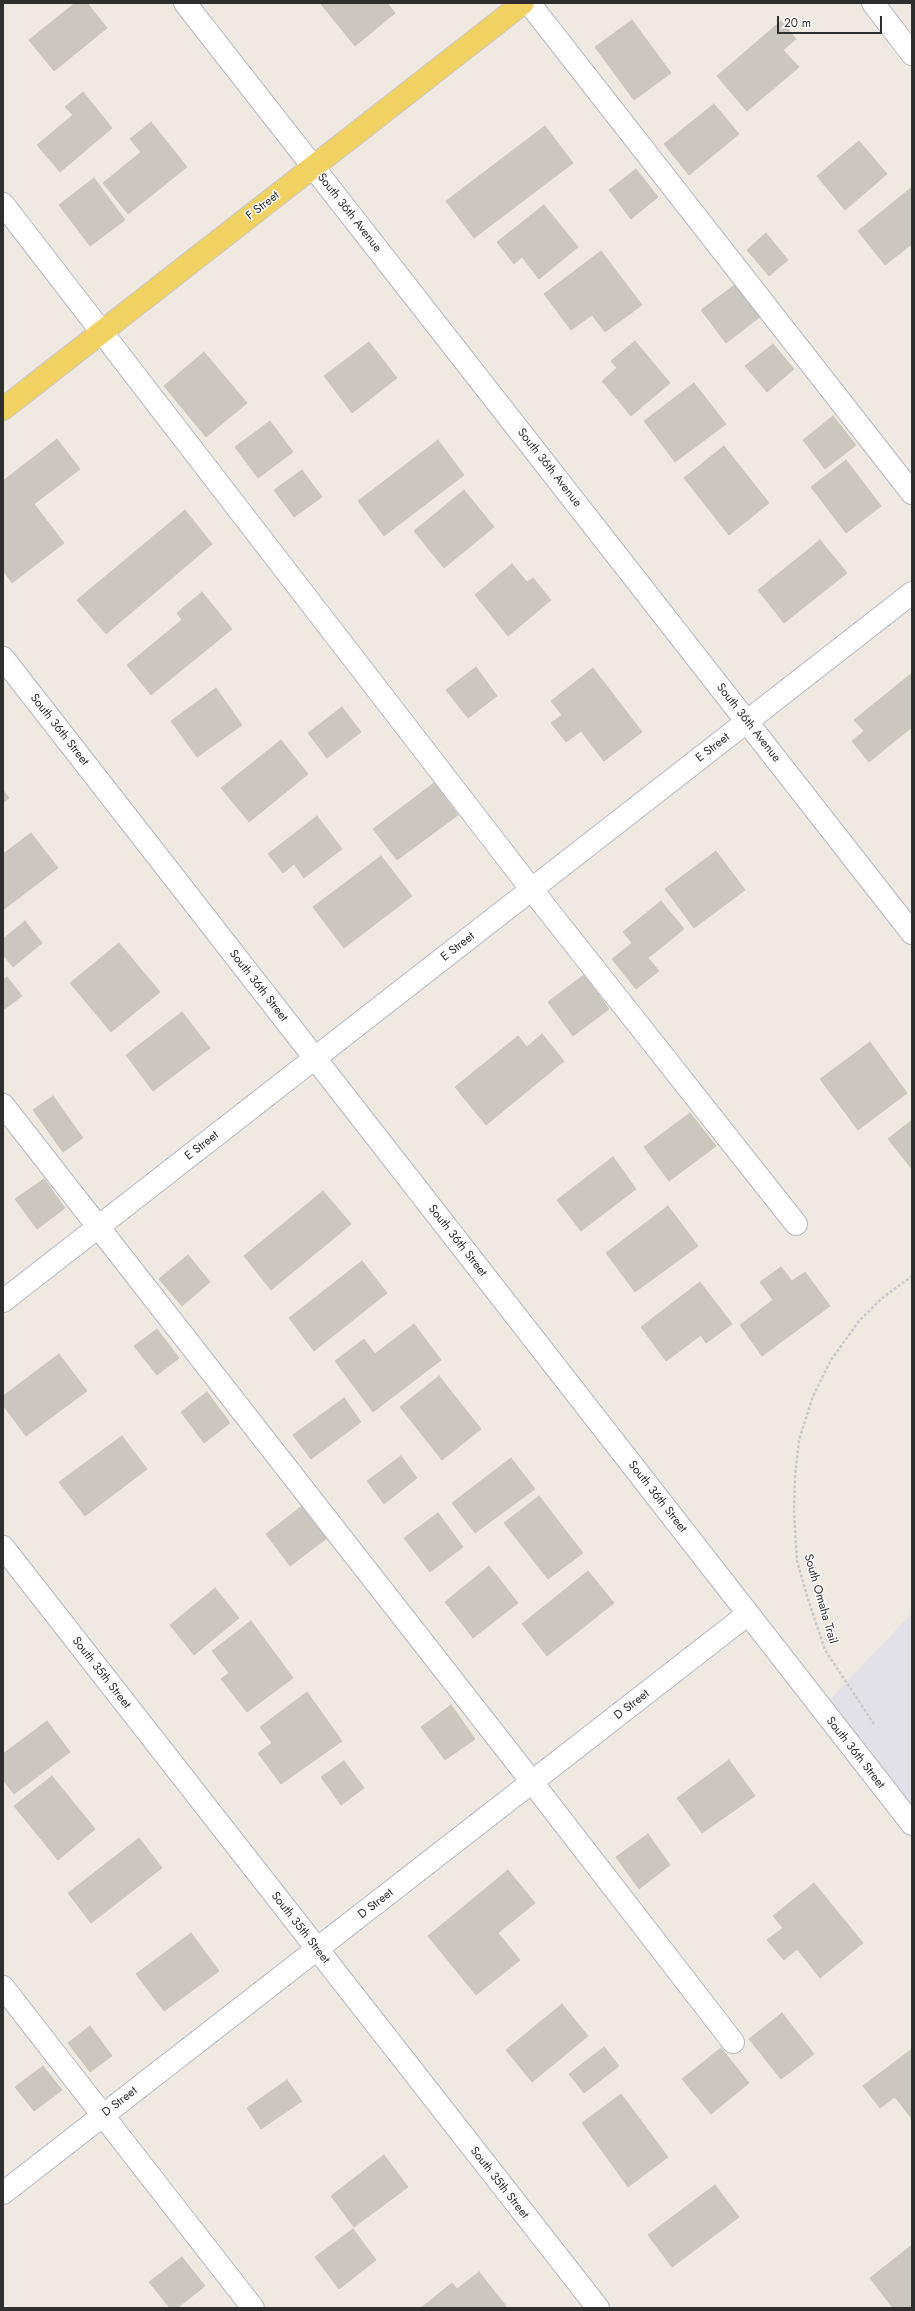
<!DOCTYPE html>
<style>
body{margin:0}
#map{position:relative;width:915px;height:2311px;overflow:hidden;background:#efe9e1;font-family:Jost,sans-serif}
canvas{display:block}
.frame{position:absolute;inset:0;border:4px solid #2e2e2e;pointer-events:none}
.scale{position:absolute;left:777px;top:16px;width:105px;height:18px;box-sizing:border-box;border:2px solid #2e2e2e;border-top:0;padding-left:5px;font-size:12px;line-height:14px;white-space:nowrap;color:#2e2e2e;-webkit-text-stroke:3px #fff;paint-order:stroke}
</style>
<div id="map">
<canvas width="915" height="2311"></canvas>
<div class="frame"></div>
<div class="scale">20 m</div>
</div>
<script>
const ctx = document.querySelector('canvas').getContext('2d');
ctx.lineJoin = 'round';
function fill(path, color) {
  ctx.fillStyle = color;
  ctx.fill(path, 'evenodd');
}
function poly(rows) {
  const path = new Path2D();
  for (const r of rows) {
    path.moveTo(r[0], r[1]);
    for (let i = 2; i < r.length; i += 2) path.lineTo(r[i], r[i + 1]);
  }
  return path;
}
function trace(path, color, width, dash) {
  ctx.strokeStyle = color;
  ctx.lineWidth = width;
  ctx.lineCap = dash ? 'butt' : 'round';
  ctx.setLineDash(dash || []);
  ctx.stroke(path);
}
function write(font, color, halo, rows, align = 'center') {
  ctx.font = font + ' Jost,sans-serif';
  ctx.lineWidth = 3;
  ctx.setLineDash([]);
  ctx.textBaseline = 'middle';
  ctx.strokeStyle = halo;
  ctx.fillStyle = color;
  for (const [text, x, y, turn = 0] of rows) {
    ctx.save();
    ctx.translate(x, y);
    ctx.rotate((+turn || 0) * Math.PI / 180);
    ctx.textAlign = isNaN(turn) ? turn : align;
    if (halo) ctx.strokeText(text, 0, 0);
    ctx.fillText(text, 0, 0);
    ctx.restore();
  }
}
const industrial = poly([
 [912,1613,912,1824,821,1709]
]);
const building = poly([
 [75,3,87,3,107,28,54,71,29,40,75,3],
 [320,3,387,3,395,13,355,46,320,3],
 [632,20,671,73,634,100,595,47,632,20],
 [781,21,796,39,783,50,799,67,747,111,717,76,781,21],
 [83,92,112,128,60,172,37,145,73,115,65,107,83,92],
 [714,104,739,134,689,175,664,144,714,104],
 [151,122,187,167,128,214,103,183,141,152,130,139,151,122],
 [545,126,573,163,474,238,446,201,545,126],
 [859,141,887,174,845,210,817,176,859,141],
 [636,169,658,197,631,219,609,190,636,169],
 [94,178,125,220,90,246,59,205,94,178],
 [912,187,912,244,885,265,858,231,912,187],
 [544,205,578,247,539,279,522,257,514,264,497,242,544,205],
 [766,233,788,260,769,276,747,250,766,233],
 [601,251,642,305,605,332,592,315,571,330,544,294,601,251],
 [736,284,761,316,726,343,701,310,736,284],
 [635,341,670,383,631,416,602,381,617,368,611,361,635,341],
 [369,342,397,378,352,413,324,376,369,342],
 [773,344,794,369,767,392,745,366,773,344],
 [204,352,247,403,206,437,164,386,204,352],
 [694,383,726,424,675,462,644,421,694,383],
 [833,416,856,445,825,469,803,440,833,416],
 [270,421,293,452,258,478,235,447,270,421],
 [57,439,80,469,34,504,64,543,12,583,3,570,3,481,57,439],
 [438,440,464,475,384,536,358,501,438,440],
 [724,446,769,503,729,535,684,478,724,446],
 [846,460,881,506,846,533,811,487,846,460],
 [302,470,322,497,294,517,274,490,302,470],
 [464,490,494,527,444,568,414,531,464,490],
 [185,510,212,544,106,634,77,600,185,510],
 [820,540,847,573,784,623,758,590,820,540],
 [512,564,527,582,533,578,551,600,508,636,475,595,512,564],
 [202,592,232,629,151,695,127,665,182,620,177,613,202,592],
 [476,667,497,696,468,718,446,690,476,667],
 [593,668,642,732,604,761,581,731,566,742,551,723,562,715,551,701,593,668],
 [912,673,912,727,869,762,852,741,864,731,854,720,912,673],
 [216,688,242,725,197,757,171,721,216,688],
 [342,707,361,732,327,758,308,733,342,707],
 [281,740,308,774,249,822,221,788,281,740],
 [434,783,458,815,397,860,373,829,434,783],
 [3,790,9,798,3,803,3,790],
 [317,816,342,849,304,878,294,864,283,873,268,854,317,816],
 [31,833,58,868,3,910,3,854,31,833],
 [716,851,745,890,694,928,665,889,716,851],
 [381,856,412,896,344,948,313,907,381,856],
 [661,901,684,929,648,958,659,971,636,989,612,959,632,943,623,932,661,901],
 [25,921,42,943,13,967,3,954,3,939,25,921],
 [119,943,160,992,111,1032,70,983,119,943],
 [584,975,609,1009,573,1036,548,1002,584,975],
 [7,977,22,996,3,1010,3,980,7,977],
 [182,1012,210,1048,153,1091,126,1055,182,1012],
 [542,1034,564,1061,486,1125,455,1087,518,1036,527,1047,542,1034],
 [870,1042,907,1093,858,1130,820,1079,870,1042],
 [53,1096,83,1138,63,1152,33,1110,53,1096],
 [690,1113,716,1146,669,1181,644,1147,690,1113],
 [912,1120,912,1169,888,1139,912,1120],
 [613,1157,636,1189,581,1231,557,1200,613,1157],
 [44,1179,65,1208,37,1229,15,1199,44,1179],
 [323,1191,351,1224,271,1290,244,1256,323,1191],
 [668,1206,698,1246,635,1292,606,1253,668,1206],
 [188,1255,210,1282,182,1306,159,1279,188,1255],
 [362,1261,387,1293,314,1351,289,1318,362,1261],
 [781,1267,792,1281,805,1272,830,1306,762,1356,740,1325,773,1300,760,1282,781,1267],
 [700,1282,732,1324,706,1343,701,1335,666,1361,641,1327,700,1282],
 [414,1324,441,1360,373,1412,335,1361,364,1339,375,1354,414,1324],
 [157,1329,179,1358,157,1375,134,1346,157,1329],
 [59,1354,87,1391,26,1436,3,1405,3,1396,59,1354],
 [439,1376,481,1429,442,1460,400,1407,439,1376],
 [207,1392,230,1423,204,1443,181,1412,207,1392],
 [344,1398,361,1422,311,1459,293,1435,344,1398],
 [122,1436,147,1469,85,1516,59,1482,122,1436],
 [401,1456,417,1478,384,1504,367,1481,401,1456],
 [511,1458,535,1489,475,1533,452,1503,511,1458],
 [539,1496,583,1553,548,1579,504,1523,539,1496],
 [302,1506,327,1538,290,1566,266,1534,302,1506],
 [438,1513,463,1547,430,1572,404,1538,438,1513],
 [489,1566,518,1603,473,1638,445,1602,489,1566],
 [588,1571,614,1603,547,1656,522,1624,588,1571],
 [215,1588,239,1618,194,1655,170,1625,215,1588],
 [251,1621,293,1678,247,1712,221,1679,229,1673,212,1651,251,1621],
 [307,1692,342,1741,281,1784,258,1753,272,1743,260,1727,307,1692],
 [451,1705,475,1739,445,1760,421,1727,451,1705],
 [47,1721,70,1752,14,1794,3,1780,3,1754,47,1721],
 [729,1760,755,1796,702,1833,677,1798,729,1760],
 [344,1761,364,1788,341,1805,321,1777,344,1761],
 [52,1776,95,1829,58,1860,14,1806,52,1776],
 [648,1834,670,1865,639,1889,616,1857,648,1834],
 [139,1838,162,1868,91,1923,68,1893,139,1838],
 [508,1870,535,1903,498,1933,520,1960,476,1995,428,1936,508,1870],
 [814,1883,863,1943,820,1978,797,1949,784,1960,767,1940,783,1928,773,1916,814,1883],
 [191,1933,219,1971,164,2011,136,1974,191,1933],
 [562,2004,588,2036,532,2082,506,2050,562,2004],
 [782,2013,814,2054,781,2079,749,2039,782,2013],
 [90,2026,112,2056,90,2072,68,2043,90,2026],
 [604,2047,619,2066,584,2093,569,2074,604,2047],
 [721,2048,749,2083,711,2114,682,2079,721,2048],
 [912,2049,912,2119,895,2097,880,2108,863,2086,912,2049],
 [43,2066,62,2090,34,2111,15,2087,43,2066],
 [287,2080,302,2101,261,2129,247,2108,287,2080],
 [621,2094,668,2157,628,2187,582,2123,621,2094],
 [384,2155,408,2187,354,2227,331,2196,384,2155],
 [715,2185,739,2217,672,2267,648,2235,715,2185],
 [353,2229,376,2260,339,2289,315,2257,353,2229],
 [912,2245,912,2306,909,2308,893,2308,870,2278,912,2245],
 [182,2257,205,2286,177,2308,170,2308,149,2282,182,2257],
 [479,2272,506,2306,503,2308,421,2308,452,2283,457,2289,479,2272]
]);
const path = poly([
 [874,1724,825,1650,808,1599,797,1561,794,1512,795,1477,799,1440,813,1396,831,1360,859,1321,881,1299,912,1276]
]);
const minor = poly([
 [185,3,912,933],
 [529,3,912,493],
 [873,3,912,54],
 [3,204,532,890,796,1224],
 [3,658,912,1824],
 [3,1105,532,1782,733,2042],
 [3,1301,912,593],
 [3,1547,598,2308],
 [3,1987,253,2308],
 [3,2193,748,1614]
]);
const major = poly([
 [3,409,523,3]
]);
const streetNames = [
 ["F Street",263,206,-38],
 ["South 36th Avenue",349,213,52],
 ["South 36th Avenue",549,468,52],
 ["South 36th Avenue",748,723,52],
 ["South 36th Street",59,730,52],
 ["E Street",713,748,-38],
 ["E Street",458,947,-38],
 ["South 36th Street",258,986,52],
 ["E Street",202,1146,-38],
 ["South 36th Street",457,1241,52],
 ["South 36th Street",657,1497,52],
 ["South Omaha Trail",820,1599,74],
 ["South 35th Street",101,1673,52],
 ["D Street",632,1705,-38],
 ["South 36th Street",855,1753,52],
 ["D Street",376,1904,-38],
 ["South 35th Street",300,1928,52],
 ["D Street",120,2102,-38],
 ["South 35th Street",499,2183,52]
];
fill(industrial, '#e3e1e8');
fill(building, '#cbc7bf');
trace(building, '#cbc5ba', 1);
trace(minor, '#b4b7c1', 24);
trace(major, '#c9c9c9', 24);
trace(path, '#c9c9c9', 2.5, [3, 2]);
trace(minor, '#fff', 22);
trace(major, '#f2d163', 22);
write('12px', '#2e2e2e', '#fff', streetNames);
</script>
